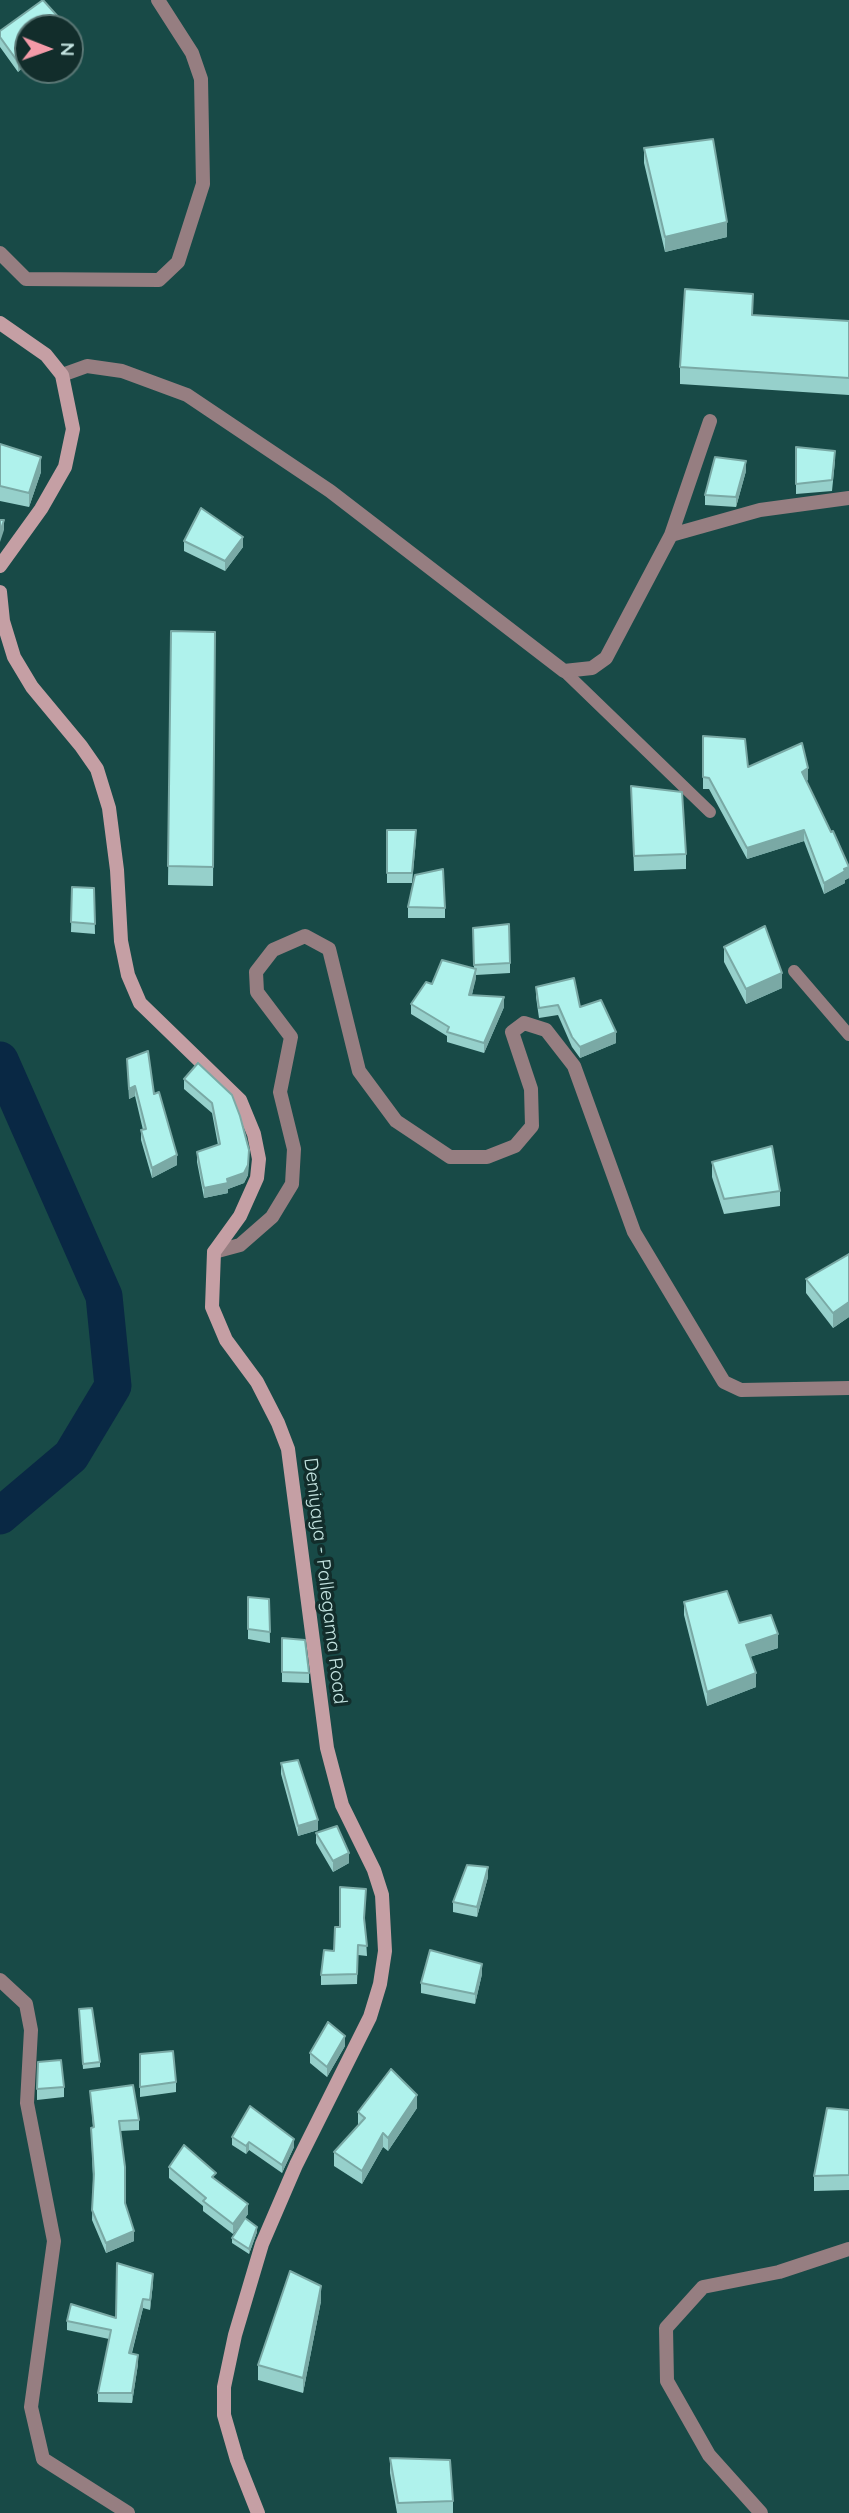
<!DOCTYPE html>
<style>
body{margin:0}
#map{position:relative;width:849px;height:2513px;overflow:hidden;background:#184a47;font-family:Quicksand,sans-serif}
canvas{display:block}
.north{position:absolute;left:14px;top:14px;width:70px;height:70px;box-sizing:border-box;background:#122d2b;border:2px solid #597674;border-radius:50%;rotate:91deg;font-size:19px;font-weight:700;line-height:28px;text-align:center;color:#c4e4e1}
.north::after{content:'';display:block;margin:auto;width:24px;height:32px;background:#f39aa8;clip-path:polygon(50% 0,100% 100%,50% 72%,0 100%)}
</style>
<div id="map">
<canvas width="849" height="2513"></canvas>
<div class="north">N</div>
</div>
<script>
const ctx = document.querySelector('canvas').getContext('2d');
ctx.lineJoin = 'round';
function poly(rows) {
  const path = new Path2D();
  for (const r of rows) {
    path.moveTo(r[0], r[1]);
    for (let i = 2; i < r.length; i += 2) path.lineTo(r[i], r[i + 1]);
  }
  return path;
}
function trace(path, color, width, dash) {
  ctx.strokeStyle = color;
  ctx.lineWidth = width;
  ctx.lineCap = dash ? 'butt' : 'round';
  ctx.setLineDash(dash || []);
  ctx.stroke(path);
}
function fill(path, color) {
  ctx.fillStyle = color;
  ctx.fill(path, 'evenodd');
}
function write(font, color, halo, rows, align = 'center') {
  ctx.font = font + ' Quicksand,sans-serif';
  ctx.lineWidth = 7;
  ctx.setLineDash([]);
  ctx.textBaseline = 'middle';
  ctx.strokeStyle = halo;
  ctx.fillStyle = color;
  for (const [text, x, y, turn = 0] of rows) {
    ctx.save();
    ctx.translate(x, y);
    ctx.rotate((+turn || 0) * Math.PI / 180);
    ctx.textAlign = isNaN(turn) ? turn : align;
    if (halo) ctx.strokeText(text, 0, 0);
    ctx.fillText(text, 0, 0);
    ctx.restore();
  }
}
const river = poly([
 [0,1060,104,1296,113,1386,71,1456,0,1516]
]);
const lane = poly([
 [564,671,710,812],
 [794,971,849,1035]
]);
const street = poly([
 [0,253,26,279,159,280,178,262,203,184,201,79,192,53,158,0],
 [62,375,87,366,122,371,187,395,330,491,564,671,592,668,606,658,671,535,710,421],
 [671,535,760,510,849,498],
 [214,1252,240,1245,272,1217,292,1184,294,1149,280,1092,291,1037,257,992,256,972,273,950,305,936,329,949,359,1071,396,1121,450,1157,487,1157,515,1146,532,1126,531,1089,512,1032,524,1023,546,1030,574,1066,634,1232,724,1382,741,1390,849,1388],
 [0,1980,26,2004,31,2030,27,2103,54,2241,31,2407,43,2459,128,2513],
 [761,2513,709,2455,667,2381,666,2328,703,2287,779,2272,849,2249]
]);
const secondary = poly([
 [0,323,46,355,62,375,73,429,65,467,41,509,0,566],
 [0,592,3,621,14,657,32,687,81,746,97,769,109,808,117,870,121,941,128,975,140,1003,240,1100,254,1134,259,1159,257,1178,240,1216,214,1252,212,1307,226,1340,257,1382,278,1423,288,1449,327,1748,342,1805,374,1870,382,1895,385,1951,380,1984,370,2017,296,2165,262,2244,235,2335,224,2387,224,2415,237,2460,258,2513]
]);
const wall = poly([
 [43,0,61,20,61,28,28,28,28,62,18,72,0,47,0,31],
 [644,148,727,237,665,252,644,163],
 [849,321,849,395,680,384,680,367],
 [0,444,41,472,29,507,0,501],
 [796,447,835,461,832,491,796,494],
 [746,471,736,507,705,505,705,495],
 [184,541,243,547,225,571,184,551],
 [171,631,215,632,213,886,168,885],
 [703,736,748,767,808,780,806,781,849,878,845,880,845,883,824,894,804,841,747,859,709,789,703,789],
 [631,786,686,854,686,869,634,871],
 [387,830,416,840,412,883,387,883],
 [72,887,94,888,95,934,71,932],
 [408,907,445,908,445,918,408,918],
 [473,928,510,963,510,973,476,975,472,995,504,1007,484,1053,447,1042,447,1036,411,1014,411,1004,432,984,474,969],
 [724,947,782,988,746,1004,724,962],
 [536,987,580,1007,616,1043,580,1058,572,1047,558,1015,539,1018,536,997],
 [127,1059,154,1094,177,1165,152,1178,141,1140,141,1130,143,1130,135,1096,129,1099],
 [198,1063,249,1160,248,1175,244,1183,228,1189,228,1193,204,1198,197,1162,197,1152,218,1145,212,1113,184,1089,184,1079],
 [712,1162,780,1191,780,1206,724,1214,712,1177],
 [849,1254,849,1317,833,1328,806,1293,806,1279],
 [248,1597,269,1599,270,1643,248,1639],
 [684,1602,739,1623,778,1648,750,1657,756,1687,707,1706,684,1615],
 [282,1638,309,1673,309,1683,282,1682],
 [281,1763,318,1830,298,1836,281,1774],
 [316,1833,349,1863,333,1872,316,1843],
 [488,1877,477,1917,453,1912,453,1902],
 [365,1922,367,1956,358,1955,357,1984,321,1985,321,1975,334,1951,340,1927],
 [482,1974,475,2004,421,1993,421,1983],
 [79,2014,100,2062,100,2067,83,2069],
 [345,2046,327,2077,310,2063,310,2053],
 [176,2082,176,2092,140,2097,140,2087],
 [64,2087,64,2097,37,2100,37,2089],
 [90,2091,139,2120,139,2130,120,2131,125,2203,134,2241,106,2253,92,2220,93,2180,91,2128,93,2127],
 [417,2108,388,2151,383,2147,362,2184,334,2166,334,2152,358,2125,358,2112],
 [849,2110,849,2190,814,2191,814,2176],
 [232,2137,294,2147,282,2173,249,2150,246,2154,232,2145],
 [169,2167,216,2180,248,2214,233,2234,203,2211,203,2206,169,2178],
 [257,2232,249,2254,232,2243,232,2238],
 [153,2283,150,2310,143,2308,132,2353,138,2364,132,2403,98,2402,98,2393,109,2339,67,2330,67,2321,116,2318],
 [321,2301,303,2393,258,2380,258,2365],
 [390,2458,453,2501,453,2513,397,2513,390,2473]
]);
const shadedWall = poly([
 [61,20,61,28,52,28],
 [28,52,28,62,18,72,18,62],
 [727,222,727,237,665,252,665,237],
 [41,457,41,472,29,507,29,493],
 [746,461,746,471,736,507,736,497],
 [4,520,4,530,0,542,0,532],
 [243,537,243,547,225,571,225,561],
 [808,768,808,780,802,783,802,772],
 [804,830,804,841,747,859,747,848],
 [849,867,849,878,845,880,845,883,824,894,824,883],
 [476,969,476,979,469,1005,469,995],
 [782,973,782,988,746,1004,746,989],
 [504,997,504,1007,484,1053,484,1043],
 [616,1032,616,1043,580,1058,580,1047],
 [135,1086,135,1096,129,1099,129,1089],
 [249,1150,248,1175,244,1183,228,1189,228,1193,204,1198,204,1188,227,1179],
 [177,1155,177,1165,152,1178,152,1168],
 [849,1302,849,1317,833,1328,833,1313],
 [778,1634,778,1648,746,1658,746,1645],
 [756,1673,756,1687,707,1706,707,1692],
 [318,1820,318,1830,298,1836,298,1826],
 [349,1853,349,1863,333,1872,333,1861],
 [488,1867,488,1877,477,1917,477,1907],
 [482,1964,482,1974,475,2004,475,1994],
 [345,2036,345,2046,327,2077,327,2067],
 [417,2095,417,2108,388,2151,388,2138],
 [383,2133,383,2147,362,2184,362,2171],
 [294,2139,294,2147,282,2173,282,2165],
 [249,2142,249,2150,246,2154,246,2146],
 [248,2204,248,2214,233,2234,233,2224],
 [257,2227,257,2232,249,2254,249,2249],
 [134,2231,134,2241,106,2253,106,2243],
 [153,2274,153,2283,150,2310,150,2300],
 [321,2286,321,2301,303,2393,303,2378],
 [143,2299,143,2308,129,2363,129,2353],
 [138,2355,138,2364,132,2403,132,2393]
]);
const building = poly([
 [43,0,61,20,52,28,28,28,28,52,18,62,0,37,0,31,43,0],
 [713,139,727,222,665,237,644,148,713,139],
 [685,289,753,294,752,315,849,321,849,378,680,367,685,289],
 [0,444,41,457,29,493,0,486,0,444],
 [796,447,835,451,832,480,796,484,796,447],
 [715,457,746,461,736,497,705,495,715,457],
 [201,508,243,537,225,561,184,541,201,508],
 [0,520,4,520,0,532,0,520],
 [171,631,215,632,213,867,168,866,171,631],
 [703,736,745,739,748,767,802,743,808,768,802,772,831,832,833,831,849,867,844,869,845,871,824,883,804,830,747,848,709,778,703,777,703,736],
 [631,786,682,792,686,854,634,856,631,786],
 [387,830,416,830,412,873,387,873,387,830],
 [443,869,445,908,408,907,415,875,443,869],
 [72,887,94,888,95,924,71,922,72,887],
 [509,924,510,963,474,965,473,928,509,924],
 [765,926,782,973,746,989,724,947,765,926],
 [442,960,476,969,469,995,504,997,484,1043,447,1032,449,1027,411,1004,426,982,432,984,442,960],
 [574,978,580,1007,601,1000,616,1032,580,1047,572,1037,558,1005,539,1008,536,987,574,978],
 [148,1051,154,1094,159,1092,177,1155,152,1168,141,1130,146,1129,135,1086,129,1089,127,1059,148,1051],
 [198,1063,232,1095,240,1116,249,1150,248,1165,244,1173,227,1179,228,1183,204,1188,197,1152,220,1144,212,1103,184,1079,198,1063],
 [772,1146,780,1191,724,1199,712,1162,772,1146],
 [849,1254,849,1302,833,1313,806,1279,849,1254],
 [727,1591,739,1623,771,1615,778,1634,746,1645,756,1673,707,1692,684,1602,727,1591],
 [248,1597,269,1599,270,1632,248,1629,248,1597],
 [282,1638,305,1640,309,1673,282,1672,282,1638],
 [298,1760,318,1820,298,1826,281,1763,298,1760],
 [337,1826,349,1853,333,1861,316,1833,337,1826],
 [467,1865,488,1867,477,1907,453,1902,467,1865],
 [340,1887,366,1889,364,1918,367,1946,358,1945,357,1974,321,1975,324,1950,334,1951,335,1927,340,1927,340,1887],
 [430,1950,482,1964,475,1994,421,1983,430,1950],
 [92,2008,100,2062,83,2064,79,2009,92,2008],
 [328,2022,345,2036,327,2067,310,2053,328,2022],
 [173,2051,176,2082,140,2087,140,2054,173,2051],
 [61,2060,64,2087,37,2089,38,2062,61,2060],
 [391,2069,417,2095,388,2138,383,2133,362,2171,334,2152,365,2118,358,2112,391,2069],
 [133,2085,139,2120,119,2121,125,2167,125,2203,134,2231,106,2243,92,2210,94,2174,91,2128,94,2127,90,2091,133,2085],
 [250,2106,294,2139,282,2165,249,2142,246,2146,232,2137,250,2106],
 [827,2108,849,2110,849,2175,814,2176,827,2108],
 [184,2145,216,2173,212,2177,248,2204,233,2224,203,2201,206,2198,169,2167,184,2145],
 [245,2218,257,2227,249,2249,232,2238,245,2218],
 [117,2263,153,2274,150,2300,143,2299,129,2353,138,2355,132,2393,98,2393,111,2330,67,2321,71,2304,116,2318,117,2263],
 [290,2271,321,2286,303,2378,258,2365,290,2271],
 [390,2458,450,2460,453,2501,398,2503,390,2458]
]);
const streetNames = [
 ["Deniyaya - Pallegama Road",325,1581,83]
];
trace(river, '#092844', 37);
trace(lane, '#967e81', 12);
trace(street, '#967e81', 14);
trace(secondary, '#c59fa4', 14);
fill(wall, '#96d0cb');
fill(shadedWall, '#7aa9a5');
fill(building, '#aff2ec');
trace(building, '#7aa9a5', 2);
write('19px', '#c4e4e1', '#122d2b', streetNames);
</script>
